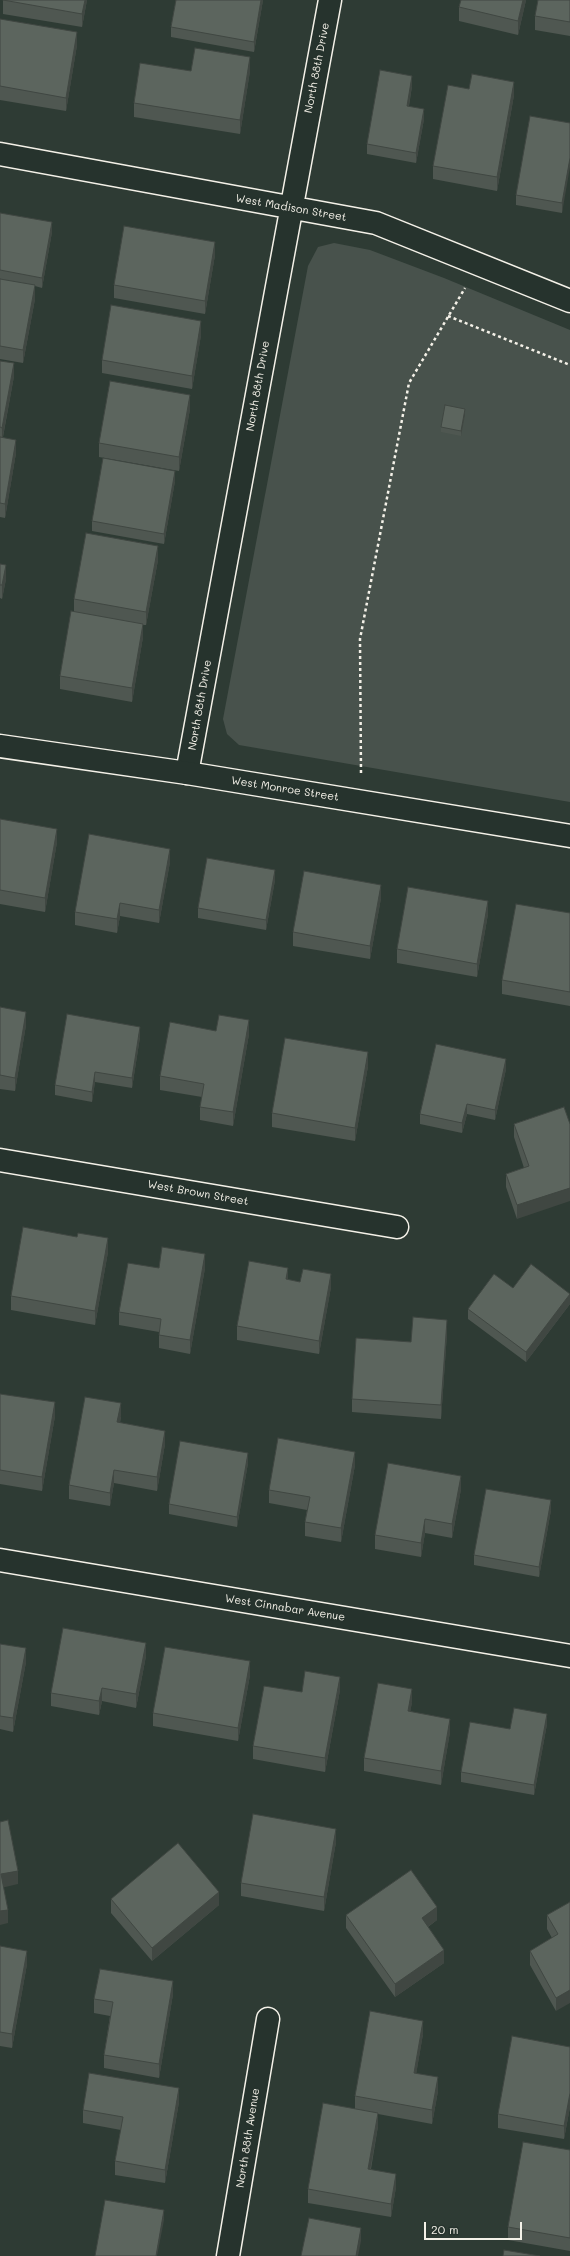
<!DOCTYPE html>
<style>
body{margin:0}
#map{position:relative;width:570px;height:2256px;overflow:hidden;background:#2e3b34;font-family:Mali,sans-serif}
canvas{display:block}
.scale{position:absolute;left:424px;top:2222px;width:98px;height:18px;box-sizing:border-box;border:2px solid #f4f1e8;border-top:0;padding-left:5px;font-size:12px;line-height:14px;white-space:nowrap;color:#f4f1e8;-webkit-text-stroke:3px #26332d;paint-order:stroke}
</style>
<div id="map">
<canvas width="570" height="2256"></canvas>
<div class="scale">20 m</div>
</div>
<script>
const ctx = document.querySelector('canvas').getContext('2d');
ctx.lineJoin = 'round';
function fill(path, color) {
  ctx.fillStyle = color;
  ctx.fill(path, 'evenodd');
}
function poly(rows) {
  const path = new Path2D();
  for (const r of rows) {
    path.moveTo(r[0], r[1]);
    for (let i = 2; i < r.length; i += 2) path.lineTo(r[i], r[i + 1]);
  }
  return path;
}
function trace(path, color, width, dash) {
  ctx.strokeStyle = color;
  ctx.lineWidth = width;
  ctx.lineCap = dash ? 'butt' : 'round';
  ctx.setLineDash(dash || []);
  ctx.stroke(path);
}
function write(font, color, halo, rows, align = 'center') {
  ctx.font = font + ' Mali,sans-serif';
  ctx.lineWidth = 3.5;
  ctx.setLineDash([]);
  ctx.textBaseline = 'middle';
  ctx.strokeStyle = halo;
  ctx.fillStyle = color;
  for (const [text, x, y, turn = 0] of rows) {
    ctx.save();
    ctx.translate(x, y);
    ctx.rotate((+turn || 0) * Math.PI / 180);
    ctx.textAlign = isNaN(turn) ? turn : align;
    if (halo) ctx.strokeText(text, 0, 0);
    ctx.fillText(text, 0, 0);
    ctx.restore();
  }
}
const green = poly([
 [334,243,370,250,444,278,570,330,570,802,239,745,227,734,223,719,308,266,318,247]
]);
const path = poly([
 [448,316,570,365],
 [361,773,360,639,409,383,465,288]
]);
const street = poly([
 [0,154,376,223,570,301],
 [187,773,330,0],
 [0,1160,397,1227],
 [0,1560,570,1656],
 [228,2256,268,2019]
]);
const secondary = poly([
 [0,746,187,773,570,836]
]);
const wall = poly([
 [3,0,87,0,82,27,3,14],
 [176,0,263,0,254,52,171,37,171,27],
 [461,0,526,0,518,35,459,21,459,7],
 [570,0,570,36,535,30,535,16],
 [0,19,77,45,66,111,0,100],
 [191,71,250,71,240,134,134,117,134,103],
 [412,86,409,106,424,119,416,163,367,154,367,144],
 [469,89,514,95,497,191,433,179,433,166],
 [570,123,562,213,516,205,516,195],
 [0,213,52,232,42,288,35,286,35,299,23,363,0,359],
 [215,255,205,314,114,298,114,285],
 [201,335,192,389,102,373,102,360],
 [0,361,14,376,3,437,16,453,5,518,0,517],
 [190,409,179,471,99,457,99,443],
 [465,415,461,436,441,432,441,427],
 [175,481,164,544,92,531,92,521],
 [158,560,146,625,143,625,143,637,132,702,60,689,60,676,74,611,74,599],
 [0,564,6,579,2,599,0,598],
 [0,819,57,842,45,912,0,904],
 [170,862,159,923,120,916,117,933,75,925,75,912],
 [275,880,266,930,198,918,198,908],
 [381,898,370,959,293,946,293,932],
 [570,913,570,1006,502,994,502,980],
 [488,914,477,977,397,963,397,949],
 [0,1007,26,1025,15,1091,0,1089],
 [216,1031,249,1034,233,1126,200,1120,200,1107,202,1097,160,1090,160,1076],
 [140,1037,132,1088,95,1082,92,1102,55,1095,55,1085],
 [368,1066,355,1141,272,1127,272,1113],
 [506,1069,495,1120,467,1114,462,1133,420,1124,420,1114],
 [564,1107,517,1219,506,1187,506,1174,524,1168,514,1137,514,1124],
 [77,1237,108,1252,95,1325,11,1310,11,1296],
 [159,1268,205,1268,190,1354,159,1348,159,1332,119,1325,119,1312],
 [288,1280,331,1287,319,1354,237,1340,237,1326],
 [513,1288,570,1294,570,1304,526,1362,468,1319,468,1309],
 [447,1333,441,1419,352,1412,352,1399,411,1342],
 [0,1394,55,1416,42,1491,0,1484],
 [121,1416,120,1423,165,1444,157,1491,114,1483,110,1506,69,1499,69,1485],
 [248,1463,237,1527,169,1514,169,1504],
 [355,1465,341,1542,305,1536,305,1522,307,1510,269,1503,269,1490],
 [461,1489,452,1538,425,1533,421,1557,375,1549,375,1535],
 [551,1510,539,1577,474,1565,474,1555],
 [0,1644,26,1662,13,1732,0,1729],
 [146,1656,136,1708,102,1701,99,1715,51,1706,51,1693],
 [250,1675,238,1741,153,1726,153,1713],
 [340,1690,325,1772,253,1759,253,1746,302,1692],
 [412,1702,410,1712,450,1732,441,1785,364,1771,364,1758],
 [547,1724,534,1795,461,1782,461,1772,510,1729],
 [336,1842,324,1911,241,1896,241,1883],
 [111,1899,219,1905,152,1961,111,1913],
 [570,1902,556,2011,530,1965,530,1951,552,1938,547,1929,547,1915],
 [346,1915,437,1920,428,1927,444,1963,395,1997,346,1928],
 [0,1946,27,1964,12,2048,0,2046],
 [173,1994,159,2078,104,2068,104,2055,110,2016,94,2013,94,1999],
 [423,2034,416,2074,438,2091,432,2124,378,2114,378,2126,371,2169,396,2187,391,2217,308,2203,308,2189,355,2109,355,2096],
 [570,2047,570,2107,564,2139,498,2128,498,2114],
 [179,2102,165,2183,115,2175,115,2161,121,2130,83,2123,83,2110],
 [570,2150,570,2251,508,2240,508,2227]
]);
const shadedWall = poly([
 [85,0,87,0,82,27,82,14],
 [261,0,263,0,254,52,254,42],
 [523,0,526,0,518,35,518,21],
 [77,32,77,45,66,111,66,98],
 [250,57,250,71,240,134,240,120],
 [412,76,412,86,407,116,407,106],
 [514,82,514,95,497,191,497,177],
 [424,109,424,119,416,163,416,153],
 [570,158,570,167,562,213,562,203],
 [52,222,52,232,42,288,42,278],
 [215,242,215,255,205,314,205,301],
 [35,285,35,299,23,363,23,350],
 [201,321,201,335,192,389,192,376],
 [14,363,14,376,2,441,2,428],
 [190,395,190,409,179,471,179,457],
 [465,409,465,415,461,436,461,431],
 [16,440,16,453,5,518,5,504],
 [175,471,175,481,164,544,164,534],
 [158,546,158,560,146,625,146,612],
 [6,565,6,579,2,599,2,585],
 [143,624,143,637,132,702,132,688],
 [57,829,57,842,45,912,45,898],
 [170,849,170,862,159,923,159,910],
 [275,870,275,880,266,930,266,920],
 [381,885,381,898,370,959,370,946],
 [488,901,488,914,477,977,477,964],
 [120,903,120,916,117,933,117,919],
 [26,1012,26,1025,15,1091,15,1078],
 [249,1020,249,1034,233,1126,233,1112],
 [140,1027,140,1037,132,1088,132,1078],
 [368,1052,368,1066,355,1141,355,1128],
 [506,1059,506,1069,495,1120,495,1110],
 [95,1072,95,1082,92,1102,92,1092],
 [467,1104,467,1114,462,1133,462,1123],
 [570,1188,570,1201,517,1219,517,1205],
 [108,1238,108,1252,95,1325,95,1311],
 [205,1254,205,1268,190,1354,190,1340],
 [288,1268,288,1281,286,1279],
 [331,1274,331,1287,319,1354,319,1341],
 [570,1294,570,1304,526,1362,526,1352],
 [447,1320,447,1333,441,1419,441,1405],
 [55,1402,55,1416,42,1491,42,1477],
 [121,1403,121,1416,117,1436,117,1422],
 [165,1431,165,1444,157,1491,157,1477],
 [355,1452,355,1465,341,1542,341,1528],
 [248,1453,248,1463,237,1527,237,1517],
 [114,1470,114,1483,110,1506,110,1493],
 [461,1476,461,1489,452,1538,452,1524],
 [551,1500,551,1510,539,1577,539,1567],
 [425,1519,425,1533,421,1557,421,1543],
 [146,1643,146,1656,136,1708,136,1694],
 [26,1648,26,1662,13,1732,13,1718],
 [250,1661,250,1675,238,1741,238,1728],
 [340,1677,340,1690,325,1772,325,1758],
 [102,1688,102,1701,99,1715,99,1701],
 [412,1689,412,1702,408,1725,408,1711],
 [547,1714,547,1724,534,1795,534,1785],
 [450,1719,450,1732,441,1785,441,1771],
 [336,1829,336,1842,324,1911,324,1897],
 [18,1871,18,1884,1,1888,1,1874],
 [219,1892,219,1905,152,1961,152,1948],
 [437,1907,437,1920,422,1931,422,1918],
 [8,1910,8,1923,0,1925,0,1911],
 [444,1950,444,1963,395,1997,395,1984],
 [27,1951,27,1964,12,2048,12,2034],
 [173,1981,173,1994,159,2078,159,2064],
 [570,1990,570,2003,556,2011,556,1998],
 [423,2021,423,2034,414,2087,414,2073],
 [438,2077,438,2091,432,2124,432,2110],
 [179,2088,179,2102,165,2183,165,2170],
 [570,2093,570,2107,564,2139,564,2126],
 [378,2113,378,2126,368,2182,368,2169],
 [396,2174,396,2187,391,2217,391,2204],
 [164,2210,164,2220,157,2256,156,2256],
 [361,2228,361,2241,358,2256,356,2256]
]);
const building = poly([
 [3,0,85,0,82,14,3,0],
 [176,0,261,0,254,42,171,27,176,0],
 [461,0,523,0,518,21,459,7,461,0],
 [538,0,570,0,570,22,535,16,538,0],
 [0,19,77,32,66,98,0,86,0,19],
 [195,48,250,57,240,120,134,103,140,63,191,71,195,48],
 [380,70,412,76,407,106,424,109,416,153,367,144,380,70],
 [472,74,514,82,497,177,433,166,448,85,469,89,472,74],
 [530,116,570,123,570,158,562,203,516,195,530,116],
 [0,213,52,222,42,278,0,270,0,213],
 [124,226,215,242,205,301,114,285,124,226],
 [0,279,35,285,23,350,0,346,0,279],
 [111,305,201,321,192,376,102,360,111,305],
 [0,361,14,363,2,428,0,427,0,361],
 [110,381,190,395,179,457,99,443,110,381],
 [445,405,465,409,461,431,441,427,445,405],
 [0,437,16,440,5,504,0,503,0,437],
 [103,458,175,471,164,534,92,521,103,458],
 [86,533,158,546,146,612,74,599,86,533],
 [0,564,6,565,2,585,0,585,0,564],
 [71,611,143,624,132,688,60,676,71,611],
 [0,819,57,829,45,898,0,890,0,819],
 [89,834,170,849,159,910,120,903,117,919,75,912,89,834],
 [207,858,275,870,266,920,198,908,207,858],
 [304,871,381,885,370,946,293,932,304,871],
 [408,887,488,901,477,964,397,949,408,887],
 [516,904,570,913,570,992,502,980,516,904],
 [0,1007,26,1012,15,1078,0,1075,0,1007],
 [67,1014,140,1027,132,1078,95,1072,92,1092,55,1085,67,1014],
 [219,1015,249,1020,233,1112,200,1107,204,1084,160,1076,170,1022,216,1031,219,1015],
 [285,1038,368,1052,355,1128,272,1113,285,1038],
 [436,1044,506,1059,495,1110,467,1104,462,1123,420,1114,436,1044],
 [564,1107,570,1124,570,1188,517,1205,506,1174,529,1166,514,1124,564,1107],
 [23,1227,77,1237,78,1233,108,1238,95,1311,11,1296,23,1227],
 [162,1247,205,1254,190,1340,159,1335,161,1319,119,1312,128,1263,159,1268,162,1247],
 [249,1261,288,1268,286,1279,300,1282,303,1269,331,1274,319,1341,237,1326,249,1261],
 [531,1264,570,1294,526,1352,468,1309,494,1274,513,1288,531,1264],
 [413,1317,447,1320,441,1405,352,1399,356,1338,411,1342,413,1317],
 [0,1394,55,1402,42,1477,0,1470,0,1394],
 [85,1397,121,1403,117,1422,165,1431,157,1477,114,1470,110,1493,69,1485,85,1397],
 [278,1438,355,1452,341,1528,305,1522,310,1497,269,1490,278,1438],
 [180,1441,248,1453,237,1517,169,1504,180,1441],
 [388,1463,461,1476,452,1524,425,1519,421,1543,375,1535,388,1463],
 [486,1489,551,1500,539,1567,474,1555,486,1489],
 [63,1628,146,1643,136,1694,102,1688,99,1701,51,1693,63,1628],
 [0,1644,26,1648,13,1718,0,1716,0,1644],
 [165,1647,250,1661,238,1728,153,1713,165,1647],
 [305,1671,340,1677,325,1758,253,1746,264,1686,302,1692,305,1671],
 [378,1683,412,1689,408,1711,450,1719,441,1771,364,1758,378,1683],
 [514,1708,547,1714,534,1785,461,1772,470,1722,510,1729,514,1708],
 [253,1814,336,1829,324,1897,241,1883,253,1814],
 [8,1820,18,1871,1,1874,8,1910,0,1911,0,1822,8,1820],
 [178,1843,219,1892,152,1948,111,1899,178,1843],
 [411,1870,437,1907,422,1918,444,1950,395,1984,346,1915,411,1870],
 [570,1902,570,1990,556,1998,530,1951,558,1934,547,1915,570,1902],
 [0,1946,27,1951,12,2034,0,2032,0,1946],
 [100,1969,173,1981,159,2064,104,2055,113,2002,94,1999,100,1969],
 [370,2011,423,2021,414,2073,438,2077,432,2110,355,2096,370,2011],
 [512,2036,570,2047,570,2093,564,2126,498,2114,512,2036],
 [89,2073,179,2088,165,2170,115,2161,123,2117,83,2110,89,2073],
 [323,2103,378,2113,368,2169,396,2174,391,2204,308,2189,323,2103],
 [523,2142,570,2150,570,2238,508,2227,523,2142],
 [105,2200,164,2210,156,2256,95,2256,105,2200],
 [309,2218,361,2228,356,2256,301,2256,309,2218],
 [504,2250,540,2256,503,2256,504,2250]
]);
const streetNames = [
 ["North 88th Drive",317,68,-79],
 ["West Madison Street",291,208,10],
 ["North 88th Drive",258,386,-80],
 ["North 88th Drive",200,705,-80],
 ["West Monroe Street",285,789,9],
 ["West Brown Street",198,1193,10],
 ["West Cinnabar Avenue",285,1608,9],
 ["North 88th Avenue",248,2138,-81]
];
fill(green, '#48524c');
trace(street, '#f4f1e8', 25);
trace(secondary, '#f4f1e8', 25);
trace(path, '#f4f1e8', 2.5, [3, 3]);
trace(street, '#26332d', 22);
trace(secondary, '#26332d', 22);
fill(wall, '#4f5751');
fill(shadedWall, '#404742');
fill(building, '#5c655e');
trace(building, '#404742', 1);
write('11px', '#f4f1e8', '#26332d', streetNames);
</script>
